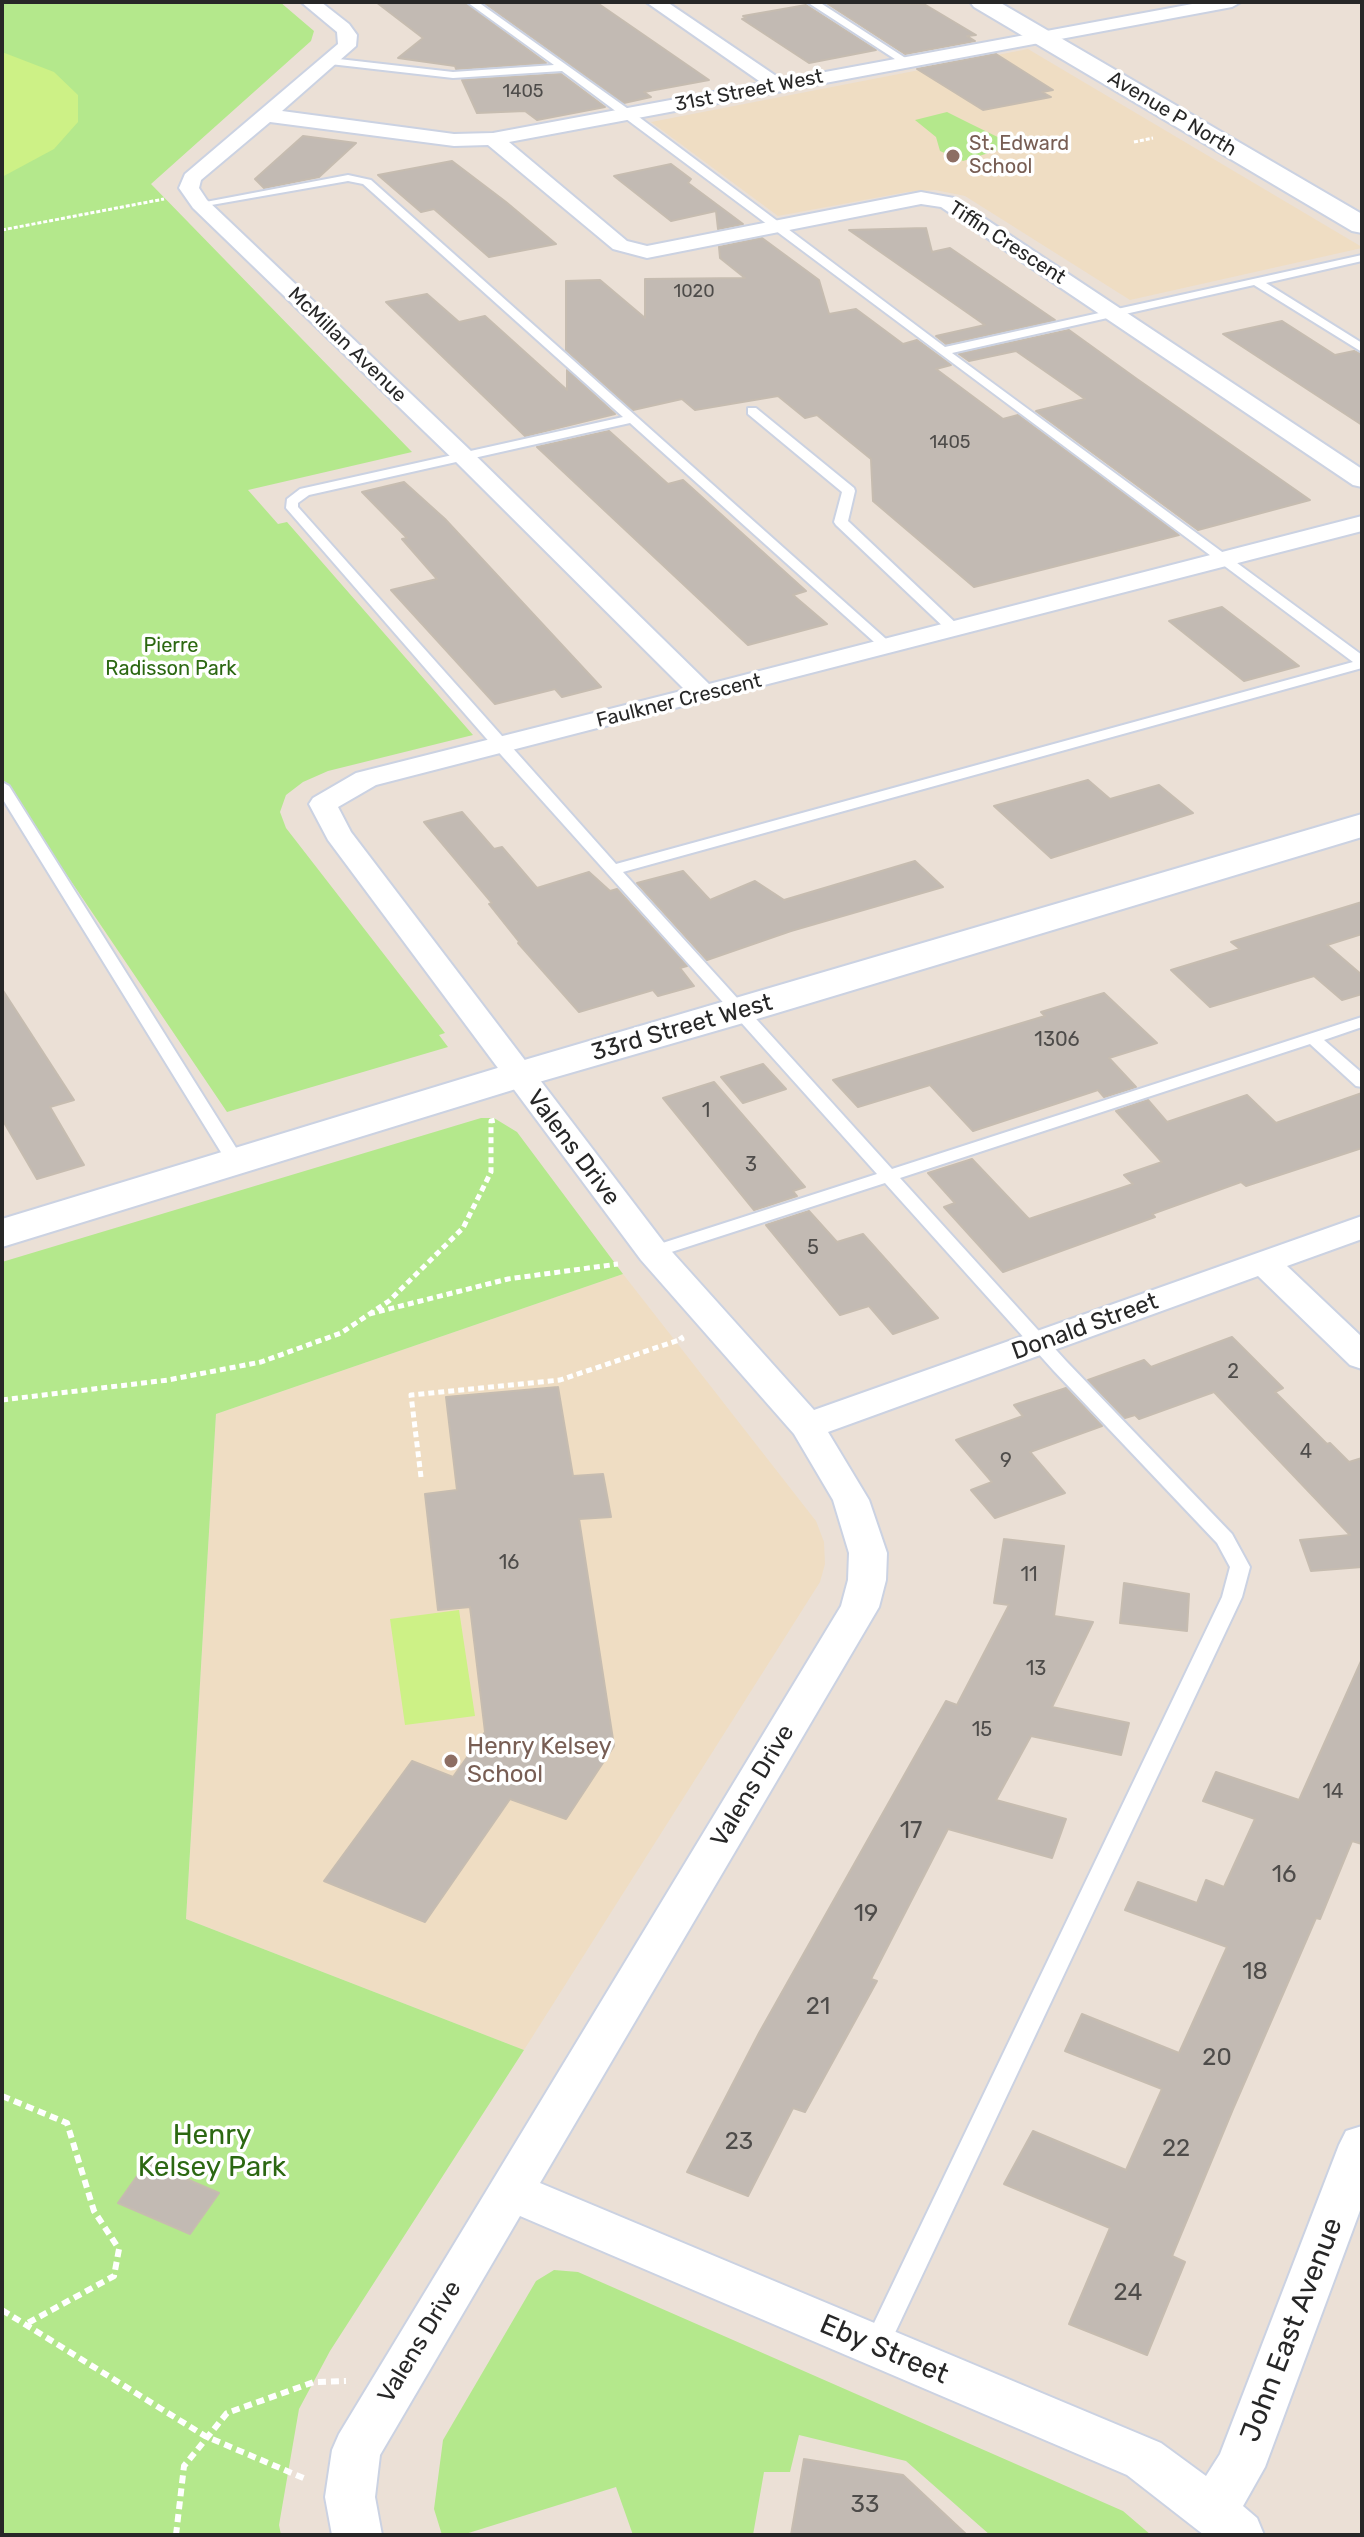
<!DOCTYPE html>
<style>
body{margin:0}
#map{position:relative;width:1364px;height:2537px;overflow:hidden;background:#ebe0d6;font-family:Rubik,sans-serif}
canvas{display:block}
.frame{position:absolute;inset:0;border:4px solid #272727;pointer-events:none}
</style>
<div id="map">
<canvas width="1364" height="2537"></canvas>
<div class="frame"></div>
</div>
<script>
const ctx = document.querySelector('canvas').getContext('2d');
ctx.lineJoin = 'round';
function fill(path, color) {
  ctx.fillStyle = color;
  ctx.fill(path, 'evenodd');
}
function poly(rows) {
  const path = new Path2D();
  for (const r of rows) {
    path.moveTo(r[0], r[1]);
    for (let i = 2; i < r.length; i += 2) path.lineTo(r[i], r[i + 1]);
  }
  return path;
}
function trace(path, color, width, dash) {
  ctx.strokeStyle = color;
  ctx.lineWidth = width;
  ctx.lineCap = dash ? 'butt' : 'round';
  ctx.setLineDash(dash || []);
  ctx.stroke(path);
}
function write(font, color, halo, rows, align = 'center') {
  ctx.font = font + ' Rubik,sans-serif';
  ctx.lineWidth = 7;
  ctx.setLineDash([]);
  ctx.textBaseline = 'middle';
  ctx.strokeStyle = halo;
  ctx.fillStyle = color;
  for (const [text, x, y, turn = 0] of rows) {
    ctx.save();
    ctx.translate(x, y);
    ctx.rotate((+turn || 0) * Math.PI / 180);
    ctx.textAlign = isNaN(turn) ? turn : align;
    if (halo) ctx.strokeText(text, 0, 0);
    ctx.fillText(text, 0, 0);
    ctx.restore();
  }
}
const education = poly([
 [1028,49,1362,247,1362,248,1130,300,965,196,935,190,907,192,778,216,651,122],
 [623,1274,816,1521,824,1542,825,1564,820,1582,524,2050,186,1919,216,1414]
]);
const green = poly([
 [2,2,280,2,314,31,311,41,151,184,412,452,248,490,278,524,287,522,473,735,328,771,303,782,286,795,280,812,286,828,445,1033,439,1035,448,1047,227,1112,2,779],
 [947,112,971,124,1014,145,963,161,940,151,936,137,915,120],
 [481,1118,494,1118,517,1132,623,1274,216,1414,186,1919,524,2050,330,2351,299,2409,279,2525,281,2535,2,2535,2,1262],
 [554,2270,578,2272,1123,2511,1151,2535,990,2535,906,2461,799,2435,790,2472,764,2472,753,2535,633,2535,616,2487,462,2535,442,2535,434,2509,443,2440,536,2281]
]);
const pitch = poly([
 [2,52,54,72,78,95,78,122,54,149,2,177],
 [459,1610,475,1716,405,1725,390,1619]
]);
const building = poly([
 [376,2,464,2,546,63,456,69,455,66,398,58,423,38,376,2],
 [483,2,596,2,709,80,644,92,651,97,624,103,483,2],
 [825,2,924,4,976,35,967,36,975,41,905,54,825,2],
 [806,5,876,50,809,63,742,19,746,18,743,16,806,5],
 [996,54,1053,90,1042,92,1051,97,983,110,917,69,996,54],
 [561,74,605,107,537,120,525,111,477,113,462,80,561,74],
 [303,136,356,143,319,177,264,188,255,179,303,136],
 [452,161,506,202,556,244,489,257,434,209,421,212,378,175,452,161],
 [671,164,691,179,688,183,743,224,718,229,716,211,671,221,614,176,671,164],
 [926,228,932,252,950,248,1055,320,946,344,936,336,985,325,849,230,926,228],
 [762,238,819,280,829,314,856,309,903,344,917,340,951,365,936,369,1003,419,1018,415,1179,535,974,587,873,501,871,459,817,415,805,418,778,396,695,410,682,399,633,410,566,350,566,281,600,280,645,318,645,279,745,278,720,258,719,247,762,238],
 [427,294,459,322,485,316,567,390,567,370,615,414,525,436,386,302,427,294],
 [1282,321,1335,355,1354,351,1362,355,1362,425,1223,334,1282,321],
 [1069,330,1137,379,1310,500,1198,530,1036,411,1085,399,1016,351,969,361,959,354,1069,330],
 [609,431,668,484,683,480,806,591,793,595,827,624,748,645,537,447,609,431],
 [404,482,445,519,601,687,562,697,555,689,495,704,391,590,437,579,402,539,407,538,362,492,404,482],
 [1222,607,1299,666,1244,681,1169,621,1222,607],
 [1088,780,1110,799,1159,785,1193,813,1051,858,994,806,1088,780],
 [462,812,494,849,502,847,537,888,589,872,610,891,617,889,687,966,680,968,694,986,658,996,653,990,579,1012,518,943,520,943,489,904,492,903,424,822,462,812],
 [915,861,943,887,791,931,707,960,637,883,683,871,710,900,755,881,784,900,915,861],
 [1362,902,1362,934,1327,945,1362,975,1362,994,1342,1000,1314,976,1210,1007,1171,970,1240,949,1231,942,1362,902],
 [2,989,74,1100,50,1107,84,1165,37,1179,2,1119,2,989],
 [1104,993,1157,1043,1109,1058,1136,1087,1104,1097,1098,1090,973,1131,930,1085,858,1107,833,1080,1045,1016,1041,1012,1104,993],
 [763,1064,786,1089,743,1103,721,1077,763,1064],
 [714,1082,805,1187,793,1191,797,1196,754,1210,663,1098,714,1082],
 [1362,1093,1362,1148,1246,1186,1241,1182,1152,1214,1155,1217,1003,1272,944,1207,955,1203,928,1173,972,1159,1029,1219,1133,1184,1124,1175,1162,1162,1116,1111,1148,1100,1167,1122,1247,1095,1276,1123,1362,1093],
 [809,1211,837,1242,863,1234,938,1318,893,1334,869,1306,840,1315,766,1225,809,1211],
 [1232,1337,1283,1388,1275,1392,1327,1444,1330,1443,1349,1462,1362,1458,1362,1567,1311,1571,1300,1540,1350,1535,1214,1392,1139,1419,1135,1415,1125,1418,1088,1380,1144,1360,1151,1367,1232,1337],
 [558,1387,573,1476,603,1474,611,1517,579,1519,614,1746,566,1819,510,1799,425,1922,324,1881,412,1761,453,1777,485,1732,470,1607,438,1610,425,1494,457,1490,446,1397,558,1387],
 [1066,1388,1102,1426,1030,1452,1065,1493,995,1518,971,1490,992,1482,956,1440,1023,1416,1014,1405,1066,1388],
 [1004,1539,1064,1546,1054,1616,1093,1622,1052,1707,1129,1723,1121,1755,1031,1736,996,1800,1066,1819,1052,1858,948,1829,871,1979,877,1981,805,2112,793,2108,748,2196,687,2172,759,2033,946,1701,957,1705,1009,1605,994,1603,1004,1539],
 [1124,1583,1189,1594,1187,1631,1120,1623,1124,1583],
 [1362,1659,1362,1844,1352,1841,1320,1919,1316,1918,1233,2109,1172,2256,1185,2262,1147,2355,1069,2324,1110,2228,1004,2184,1033,2131,1126,2170,1162,2089,1065,2051,1082,2014,1179,2053,1227,1947,1125,1910,1138,1882,1197,1903,1206,1880,1224,1887,1255,1819,1203,1801,1216,1772,1299,1800,1362,1659],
 [147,2162,219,2193,190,2234,118,2203,147,2162],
 [804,2459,903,2475,967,2535,791,2535,804,2459]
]);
const pathFar2 = poly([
 [1134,142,1153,138],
 [2,230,164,199]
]);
const pathFar1 = poly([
 [369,1314,508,1279,618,1264],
 [2,1400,168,1380,261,1362,341,1333,389,1301,463,1228,491,1172,491,1121,496,1120],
 [421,1477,411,1395,560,1380,682,1339,680,1336]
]);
const path = poly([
 [2,2096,67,2123,94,2211,119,2249,114,2276,26,2324],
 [2,2310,205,2436,308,2480],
 [176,2535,184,2466,227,2413,314,2382,346,2381]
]);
const service = poly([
 [467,2,478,2,631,111,945,347,1362,255,1362,261,1266,283,1362,343,1362,352,1254,285,952,353,1362,655,1362,668,623,872,892,1169,1362,1017,1362,1027,1324,1040,1362,1073,1362,1087,1356,1086,1310,1044,900,1178,1067,1362,1232,1534,1250,1567,1242,1597,885,2354,876,2357,867,2354,863,2346,1222,1597,1230,1567,1217,1543,1053,1370,885,1183,659,1256,647,1256,644,1252,647,1248,877,1174,485,737,286,508,287,499,300,489,623,417,363,184,348,181,200,207,195,204,348,175,371,180,895,647,893,650,883,650,630,423,309,495,298,503,298,507,616,864,1353,662,562,71,453,78,330,64,325,61,330,58,453,72,554,65,467,2],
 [807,2,819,2,910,61,901,63,807,2],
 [748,408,756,408,854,488,855,491,848,521,960,627,960,633,950,633,836,525,834,522,842,492,748,414,748,408],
 [2,782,9,786,245,1162,242,1166,230,1166,227,1162,2,798,2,782]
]);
const minor = poly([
 [301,2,321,2,349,24,357,35,356,46,282,111,454,134,493,133,762,83,646,2,667,2,782,80,1203,2,1241,2,1232,7,509,142,627,241,647,246,921,192,954,198,1362,469,1362,487,1353,485,941,207,921,204,647,258,613,249,488,145,454,146,270,122,201,180,199,188,207,200,471,451,709,684,1362,516,1362,531,376,785,338,807,351,832,665,1244,814,1410,1362,1216,1362,1239,1287,1266,1362,1337,1362,1369,1350,1365,1258,1276,828,1432,869,1500,887,1553,886,1580,879,1607,540,2183,1161,2443,1206,2476,1220,2454,1339,2145,1346,2131,1362,2126,1362,2205,1265,2467,1243,2506,1257,2518,1264,2535,1204,2535,1127,2475,520,2216,380,2455,375,2497,382,2535,332,2535,325,2497,332,2450,339,2434,841,1606,848,1580,849,1553,833,1500,794,1434,641,1260,328,840,309,804,313,798,356,773,685,690,455,461,193,208,179,188,185,174,338,44,337,32,301,2]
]);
const secondary = poly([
 [970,2,999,2,1362,214,1362,233,1352,231,974,7,970,2],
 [1362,814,1362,837,757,1019,532,1084,2,1247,2,1219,504,1066,1362,814]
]);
const markers = [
 [953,156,8,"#8d6e63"],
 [451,1761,8,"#8d6e63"]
];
const farNumbernames = [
 ["1405",523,92],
 ["1020",694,292],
 ["1405",950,443]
];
const farStreetnames = [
 ["31st Street West",749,91,-11],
 ["Avenue P North",1172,114,31],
 ["Tiffin Crescent",1007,243,33],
 ["McMillan Avenue",347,345,44],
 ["Faulkner Crescent",679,701,-14]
];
const farEducationnames = [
 ["St. Edward",969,144],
 ["School",969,167]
];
const farParknames = [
 ["Pierre",171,646],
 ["Radisson Park",171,669]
];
const numberNames = [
 ["1306",1057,1040],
 ["1",706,1111],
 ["3",751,1165],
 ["5",813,1248],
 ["2",1233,1372],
 ["4",1306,1452],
 ["9",1006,1461],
 ["16",509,1563],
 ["11",1029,1575],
 ["13",1036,1669],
 ["15",982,1730],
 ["14",1333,1792]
];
const streetNames = [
 ["33rd Street West",682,1028,-16],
 ["Valens Drive",573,1148,53],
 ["Donald Street",1085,1327,-20],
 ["Valens Drive",753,1786,-59],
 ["Valens Drive",420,2342,-59]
];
const educationNames = [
 ["Henry Kelsey",467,1747],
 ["School",467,1775]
];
const nearNumbernames = [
 ["17",911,1831],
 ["16",1284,1875],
 ["19",866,1914],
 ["18",1255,1972],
 ["21",818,2007],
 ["20",1217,2058],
 ["23",739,2142],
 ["22",1176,2149],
 ["24",1128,2293],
 ["33",865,2505]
];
const nearParknames = [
 ["Henry",212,2136],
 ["Kelsey Park",212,2168]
];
const nearStreetnames = [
 ["John East Avenue",1292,2330,-69],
 ["Eby Street",884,2350,23]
];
fill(education, '#efddc3');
fill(green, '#b4e88c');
fill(pitch, '#cdf186');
fill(building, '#c2bab3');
trace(building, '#c6bcb0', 2);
trace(service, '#cbd2e2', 4);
trace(minor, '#cbd2e2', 4);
trace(secondary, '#cbd2e2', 4);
trace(pathFar2, '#fff', 3, [4, 2]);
trace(pathFar1, '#fff', 5, [6, 4]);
trace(path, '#fff', 6, [8, 5]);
fill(service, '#fff');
fill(minor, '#fff');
fill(secondary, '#fff');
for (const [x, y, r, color] of markers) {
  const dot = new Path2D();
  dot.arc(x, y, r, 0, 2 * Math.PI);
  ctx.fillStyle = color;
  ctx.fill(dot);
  trace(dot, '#fff', 3);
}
write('18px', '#4e4c4a', null, farNumbernames);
write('20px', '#272727', '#fff', farStreetnames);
write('20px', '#785e54', '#fff', farEducationnames, 'left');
write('20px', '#2c6812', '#fff', farParknames);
write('20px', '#4e4c4a', null, numberNames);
write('24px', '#272727', '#fff', streetNames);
write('24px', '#785e54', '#fff', educationNames, 'left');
write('24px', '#4e4c4a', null, nearNumbernames);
write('28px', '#2c6812', '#fff', nearParknames);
write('28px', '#272727', '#fff', nearStreetnames);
</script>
